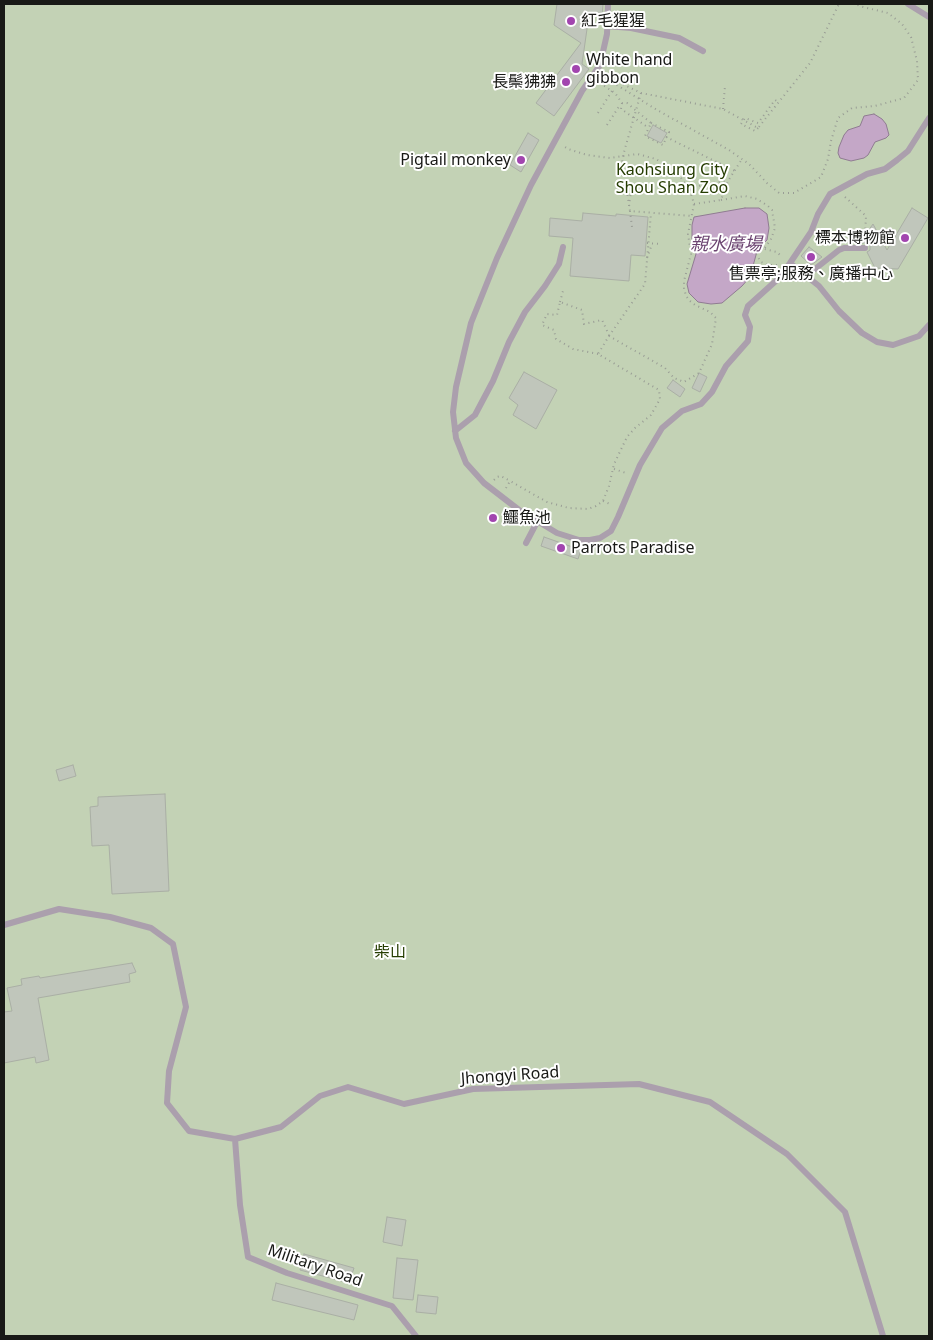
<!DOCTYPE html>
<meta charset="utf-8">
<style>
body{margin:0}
#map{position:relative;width:933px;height:1340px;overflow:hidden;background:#edf3e8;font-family:"Noto Sans",sans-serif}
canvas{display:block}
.frame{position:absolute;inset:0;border:5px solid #181916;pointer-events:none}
</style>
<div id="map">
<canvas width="933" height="1340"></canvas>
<div class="frame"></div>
</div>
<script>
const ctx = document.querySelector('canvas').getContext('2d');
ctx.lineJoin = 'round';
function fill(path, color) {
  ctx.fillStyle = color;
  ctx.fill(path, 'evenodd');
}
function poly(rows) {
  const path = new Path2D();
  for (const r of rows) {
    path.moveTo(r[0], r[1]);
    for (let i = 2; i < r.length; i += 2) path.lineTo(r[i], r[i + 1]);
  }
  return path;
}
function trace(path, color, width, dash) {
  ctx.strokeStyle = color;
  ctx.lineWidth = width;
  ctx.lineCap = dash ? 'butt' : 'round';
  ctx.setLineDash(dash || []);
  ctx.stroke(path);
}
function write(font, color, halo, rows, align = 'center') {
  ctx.font = font + ' "Noto Sans","Noto Sans TC",sans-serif';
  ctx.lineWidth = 4;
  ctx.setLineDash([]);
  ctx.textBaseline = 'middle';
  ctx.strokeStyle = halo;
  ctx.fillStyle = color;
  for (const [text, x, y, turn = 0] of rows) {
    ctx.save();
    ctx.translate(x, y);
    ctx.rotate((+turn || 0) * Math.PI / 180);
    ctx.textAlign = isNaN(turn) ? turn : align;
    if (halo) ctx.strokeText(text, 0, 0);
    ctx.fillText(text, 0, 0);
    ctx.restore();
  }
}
const green = poly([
 [4,4,929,4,929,1336,4,1336]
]);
const water = poly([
 [874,114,882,119,886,124,889,135,886,138,875,142,868,155,864,158,851,161,840,158,838,153,839,147,844,135,848,130,860,126,864,116,874,114],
 [745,208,759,208,767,214,769,228,767,240,760,247,756,255,750,277,742,286,722,303,711,304,698,302,689,293,687,284,696,254,692,239,692,225,694,217,745,208]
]);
const building = poly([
 [557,4,603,4,602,17,589,15,582,64,589,69,554,116,536,103,581,43,554,25,557,4],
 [653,125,667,133,661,143,647,136,653,125],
 [528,133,539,140,521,172,510,165,528,133],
 [912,208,928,218,898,269,875,268,867,252,870,250,870,246,867,243,862,243,861,241,873,224,887,250,912,208],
 [583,213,616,216,616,214,648,217,645,256,631,255,629,281,570,276,573,238,549,236,550,218,582,221,583,213],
 [809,247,822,257,811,265,801,256,809,247],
 [524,372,557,390,536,429,513,415,518,405,509,398,524,372],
 [699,373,707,377,700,392,692,388,699,373],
 [673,380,685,389,680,397,667,388,673,380],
 [544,537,581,550,578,559,541,546,544,537],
 [73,765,76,776,59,781,56,770,73,765],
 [165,794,169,891,112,894,109,845,92,846,90,807,98,806,98,797,165,794],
 [132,963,136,972,129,974,130,982,38,998,49,1060,36,1063,35,1057,4,1063,4,1012,12,1011,7,988,22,985,21,979,39,976,40,978,132,963],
 [387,1217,406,1220,402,1246,383,1242,387,1217],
 [304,1254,354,1268,349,1283,300,1270,304,1254],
 [397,1258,418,1260,413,1300,393,1298,397,1258],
 [276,1283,358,1305,354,1320,272,1300,276,1283],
 [418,1295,438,1297,436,1314,416,1312,418,1295]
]);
const path = poly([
 [604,77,657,110,729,150,749,164,767,183,779,193,794,193,821,177,828,159,831,141,838,118,852,108,875,106,904,98,918,80,917,61,911,37,902,24,888,13,859,6,857,4],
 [600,83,615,93,622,103,627,103,651,123],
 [622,103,621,109,649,128],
 [723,109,725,86],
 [598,113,612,91],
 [651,123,669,132,663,145,645,136,651,123],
 [607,125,620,105],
 [758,128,755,131,741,124,745,118,758,123,775,100,778,102],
 [666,137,735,171],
 [690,190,704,184,728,181],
 [621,192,646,190],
 [845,197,866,216,865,236],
 [721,200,745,196,757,199,768,206,772,210,775,228,771,239,764,249],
 [694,204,721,200,728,181,742,159],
 [629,206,631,191],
 [630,211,632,227],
 [647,243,660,244],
 [760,248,777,252,782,257],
 [756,254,761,262,768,265,778,265],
 [647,258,652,244],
 [560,302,563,291],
 [598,354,573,349,556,339,554,330,542,325,547,314,557,315,560,302,582,310,584,324,602,320,609,335],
 [614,469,626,473],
 [494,480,497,477,501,476,510,481],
 [506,488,510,481,547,502,569,508,588,509,596,506,603,501,609,486,614,464,627,437,635,428,651,415,660,399,659,390,598,354,609,336,665,368,674,378,684,382,699,373,712,344,716,318,710,312,695,305,690,301,686,296,684,288,684,281,691,254,688,234,694,204,690,190,678,174,656,159,637,154,610,158,587,155,568,149,562,145],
 [603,501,612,505],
 [599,554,601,547]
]);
const lane = poly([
 [608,4,607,34,600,65,582,91,531,185,497,258,471,323,456,387,453,412,456,438,466,463,484,483,519,510,557,533,579,540,590,540,600,538,611,531,618,517,640,465,662,428,682,411,701,404,712,392,726,366,748,341,750,327,745,315,748,306,778,279,790,263,811,232,818,214,830,194,867,174,885,169,897,160,908,151,929,118],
 [908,4,929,17],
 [606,26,631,28,679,38,703,51],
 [790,263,819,286,839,311,862,333,877,342,893,345,919,336,929,325],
 [803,274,815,269,839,250,844,248,865,248],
 [455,431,475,415,493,381,509,342,525,312,545,286,559,264,563,247],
 [526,543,537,522],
 [4,925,59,909,110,917,151,928,173,944,186,1007,169,1071,167,1103,189,1131,235,1139,281,1127,320,1096,348,1087,404,1104,473,1089,639,1084,710,1102,787,1154,845,1212,883,1336],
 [235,1139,240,1205,248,1257,287,1273,392,1306,416,1336]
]);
const pathBridge = poly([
 [596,71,641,93,723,109,758,128,810,63,839,4],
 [641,93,622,159,630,211,692,216],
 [609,336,645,284,651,213]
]);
const markers = [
 [571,21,5,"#a245af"],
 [576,69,5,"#a245af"],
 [566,82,5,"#a245af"],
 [521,160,5,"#a245af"],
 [905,238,5,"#a245af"],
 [811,257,5,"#a245af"],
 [493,518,5,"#a245af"],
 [561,548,5,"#a245af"]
];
const poiNames = [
 ["紅毛猩猩",581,21],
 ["White hand",586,60],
 ["gibbon",586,78],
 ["長鬃狒狒",556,82,"right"],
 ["Pigtail monkey",511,160,"right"],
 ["標本博物館",895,238,"right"],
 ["售票亭;服務、廣播中心",811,274,"center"],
 ["鱷魚池",503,518],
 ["Parrots Paradise",571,548]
];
const parkNames = [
 ["Kaohsiung City",672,170],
 ["Shou Shan Zoo",672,188],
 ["柴山",390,952]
];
const streetNames = [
 ["Jhongyi Road",510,1076,-4],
 ["Military Road",315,1266,19]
];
const waterNames = [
 ["親水廣場",726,245]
];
fill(green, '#c3d2b5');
fill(water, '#c4a7c7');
trace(water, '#907c92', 1);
fill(building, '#c0c6bb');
trace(building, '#aaafa5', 1);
trace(path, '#999d95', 2, [1, 4]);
trace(lane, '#ab9fad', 6);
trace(pathBridge, '#999d95', 2, [1, 4]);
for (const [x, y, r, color] of markers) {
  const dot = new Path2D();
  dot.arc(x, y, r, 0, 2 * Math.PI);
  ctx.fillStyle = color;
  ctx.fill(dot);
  trace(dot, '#fff', 2);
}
write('16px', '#181916', '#fff', poiNames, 'left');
write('16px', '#263d02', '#fff', parkNames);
write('16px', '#181916', '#fff', streetNames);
write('italic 18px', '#6b4370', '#fff', waterNames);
</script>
